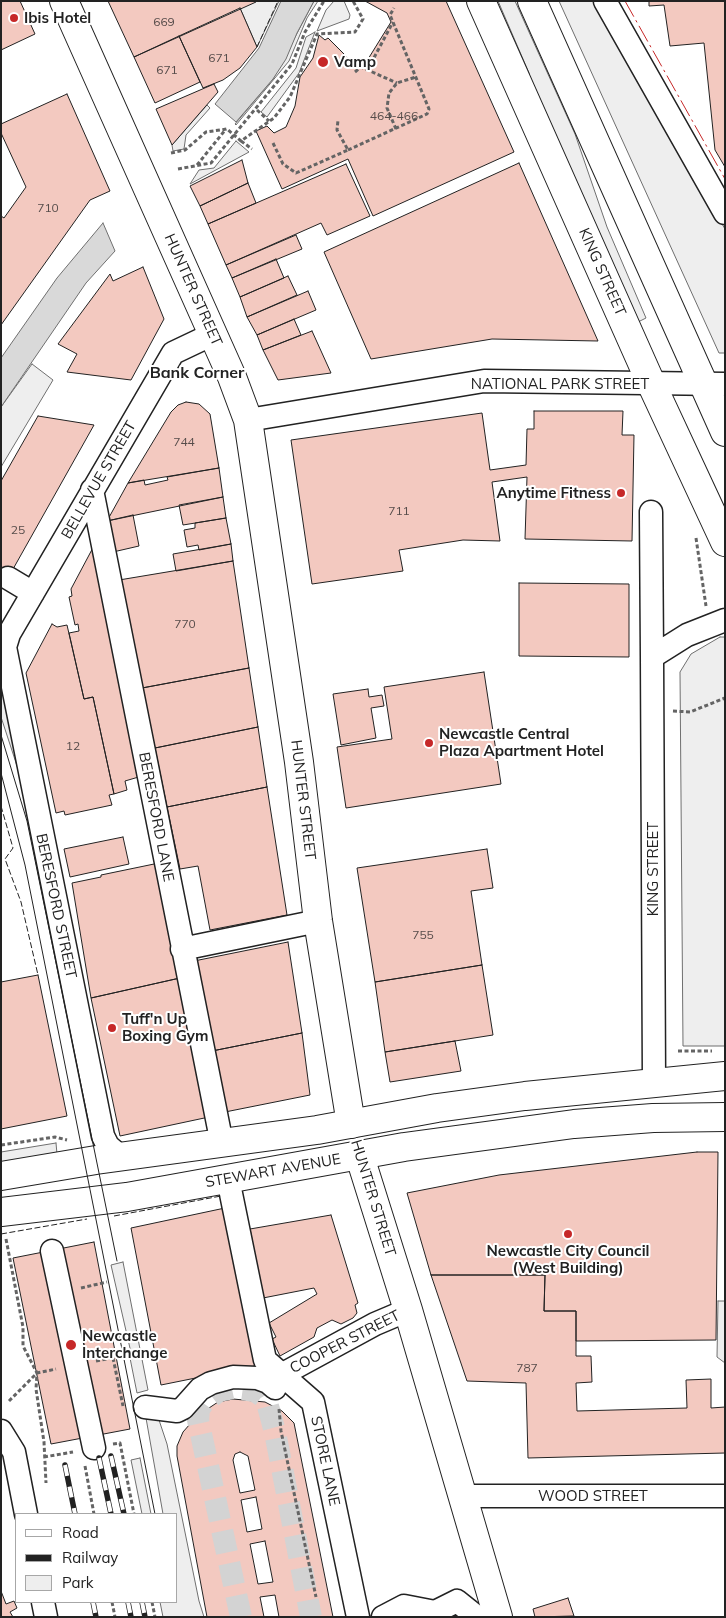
<!DOCTYPE html>
<style>
body{margin:0}
#map{position:relative;width:726px;height:1618px;overflow:hidden;background:#fff;font-family:Mulish,sans-serif}
canvas{display:block}
.frame{position:absolute;inset:0;border:2px solid #222;pointer-events:none}
.legend{position:absolute;left:15px;top:1513px;width:162px;height:90px;box-sizing:border-box;background:#fff;border:1px solid #a7a7a7;margin:0;padding:6px 9px;list-style:none;font-size:15px;color:#222}
.legend li{display:flex;align-items:center;gap:10px;height:25px}
.legend b{width:25px;border:1px solid #a7a7a7}
</style>
<div id="map">
<canvas width="726" height="1618"></canvas>
<div class="frame"></div>
<ul class="legend">
<li><b style="height:6px;background:#fff"></b>Road</li>
<li><b style="height:6px;background:#222"></b>Railway</li>
<li><b style="height:14px;background:#eee"></b>Park</li>
</ul>
</div>
<script>
const ctx = document.querySelector('canvas').getContext('2d');
ctx.lineJoin = 'round';
function fill(path, color) {
  ctx.fillStyle = color;
  ctx.fill(path, 'evenodd');
}
function poly(rows) {
  const path = new Path2D();
  for (const r of rows) {
    path.moveTo(r[0], r[1]);
    for (let i = 2; i < r.length; i += 2) path.lineTo(r[i], r[i + 1]);
  }
  return path;
}
function trace(path, color, width, dash) {
  ctx.strokeStyle = color;
  ctx.lineWidth = width;
  ctx.lineCap = dash ? 'butt' : 'round';
  ctx.setLineDash(dash || []);
  ctx.stroke(path);
}
function write(font, color, halo, rows, align = 'center') {
  ctx.font = font + ' Mulish,sans-serif';
  ctx.lineWidth = 4;
  ctx.setLineDash([]);
  ctx.textBaseline = 'middle';
  ctx.strokeStyle = halo;
  ctx.fillStyle = color;
  for (const [text, x, y, turn = 0] of rows) {
    ctx.save();
    ctx.translate(x, y);
    ctx.rotate((+turn || 0) * Math.PI / 180);
    ctx.textAlign = isNaN(turn) ? turn : align;
    if (halo) ctx.strokeText(text, 0, 0);
    ctx.fillText(text, 0, 0);
    ctx.restore();
  }
}
const green = poly([
 [256,1,279,1,257,47,240,8,256,1],
 [314,1,318,1,307,18,289,61,236,125,235,124,273,79,314,1],
 [334,1,344,1,350,15,349,19,317,31,326,10,334,1],
 [498,1,515,1,575,134,607,227,646,318,638,322,531,87,529,73,498,1],
 [559,1,594,1,725,229,725,353,719,353,559,1],
 [315,32,299,73,267,117,261,112,296,68,306,37,315,32],
 [207,105,210,108,186,135,184,149,173,151,172,145,207,105],
 [236,141,249,152,190,184,199,170,214,168,236,141],
 [32,364,53,380,1,467,1,407,32,364],
 [720,637,725,637,725,1046,683,1046,680,672,691,654,720,637],
 [1,684,19,772,1,717,1,684],
 [56,1143,57,1154,1,1162,1,1152,56,1143],
 [123,1262,148,1390,137,1393,130,1358,132,1357,111,1265,123,1262],
 [146,1418,159,1420,167,1444,199,1601,204,1617,163,1617,160,1602,176,1602,176,1514,163,1514,146,1418],
 [140,1458,151,1514,142,1514,131,1460,140,1458]
]);
const parking = poly([
 [718,1301,725,1301,725,1363,717,1357,718,1301]
]);
const water = poly([
 [281,1,314,1,297,33,286,59,273,79,236,122,215,104,259,48,281,1],
 [103,223,115,251,86,283,1,407,1,358,57,278,103,223]
]);
const building = poly([
 [1,1,20,1,35,34,1,50,1,1],
 [108,1,256,1,256,2,134,57,108,1],
 [365,1,446,1,514,152,373,216,348,159,282,189,256,131,267,126,274,133,286,127,295,106,300,77,313,58,319,35,325,40,328,38,355,65,365,64,391,22,387,13,365,1],
 [649,1,725,1,725,167,715,150,704,43,670,46,664,5,649,6,649,1],
 [240,8,257,47,240,68,223,80,203,88,179,36,240,8],
 [179,36,200,82,155,103,134,57,179,36],
 [214,84,218,92,172,145,156,109,214,84],
 [67,94,110,191,90,200,1,325,1,216,4,218,26,187,1,133,1,124,67,94],
 [242,160,248,183,200,206,190,186,242,160],
 [519,163,598,341,492,339,371,359,324,252,519,163],
 [346,164,370,216,327,235,321,223,226,265,208,224,346,164],
 [248,183,256,203,208,224,200,206,248,183],
 [296,235,302,249,232,278,226,265,296,235],
 [276,259,284,278,240,297,232,278,276,259],
 [143,267,164,319,131,380,67,372,77,354,58,344,110,274,113,281,143,267],
 [288,276,297,295,247,317,240,297,288,276],
 [308,291,316,310,257,335,247,317,308,291],
 [294,319,301,335,263,350,257,335,294,319],
 [312,331,331,373,278,380,263,350,312,331],
 [186,402,199,404,210,414,219,468,128,483,171,412,178,405,186,402],
 [534,411,623,411,622,435,634,435,632,541,525,539,527,477,492,482,500,541,463,540,399,550,403,571,312,584,291,440,482,413,490,470,526,465,527,429,534,429,534,411],
 [38,416,94,425,8,578,1,579,1,481,38,416],
 [219,468,223,497,107,521,128,483,144,480,145,485,168,480,167,477,219,468],
 [223,497,226,518,183,525,179,505,223,497],
 [133,515,139,546,113,552,107,521,133,515],
 [226,518,231,544,199,550,198,545,187,547,184,530,195,528,195,523,226,518],
 [96,542,142,776,125,781,127,790,114,794,93,697,84,699,69,633,79,631,78,624,75,625,69,597,72,596,71,589,96,542],
 [231,544,233,561,176,571,173,554,231,544],
 [233,561,249,668,142,688,119,580,233,561],
 [519,583,629,584,629,657,519,656,519,583],
 [52,624,57,627,67,625,84,699,93,697,114,794,109,795,112,805,65,815,64,811,56,813,26,673,52,624],
 [249,668,258,727,155,748,142,688,249,668],
 [484,672,501,784,346,808,337,747,392,739,384,687,484,672],
 [368,689,369,697,382,695,384,706,371,708,376,738,341,745,333,694,368,689],
 [258,727,267,787,167,807,155,748,258,727],
 [267,787,287,915,210,930,198,866,180,869,167,807,267,787],
 [123,837,129,864,70,877,64,849,123,837],
 [487,849,493,888,471,891,482,965,375,982,357,868,487,849],
 [159,863,180,978,91,998,72,883,101,877,101,875,159,863],
 [288,942,302,1033,212,1051,194,961,288,942],
 [482,965,493,1035,385,1052,375,982,482,965],
 [38,975,67,1116,1,1129,1,982,38,975],
 [180,978,209,1117,120,1136,91,998,180,978],
 [302,1033,310,1095,225,1112,212,1051,302,1033],
 [455,1041,461,1071,390,1082,385,1052,455,1041],
 [697,1152,718,1152,716,1340,576,1341,576,1311,544,1311,545,1275,431,1275,407,1193,499,1175,697,1152],
 [225,1208,255,1366,161,1385,131,1228,225,1208],
 [331,1215,358,1303,355,1305,357,1313,353,1318,341,1324,332,1320,317,1328,314,1337,280,1356,272,1339,276,1337,269,1323,317,1294,314,1288,263,1298,250,1229,331,1215],
 [94,1242,130,1429,51,1444,13,1258,94,1242],
 [431,1275,545,1275,544,1311,576,1311,576,1356,591,1356,592,1382,576,1383,577,1411,687,1408,686,1380,711,1379,711,1408,725,1407,725,1453,528,1458,526,1383,467,1381,431,1275],
 [233,1399,265,1402,282,1411,294,1423,333,1617,279,1617,275,1595,260,1597,264,1617,207,1617,177,1456,177,1446,183,1432,197,1416,218,1402,233,1399],
 [240,1452,248,1456,255,1490,240,1493,233,1460,235,1454,240,1452],
 [256,1497,262,1529,247,1532,241,1500,256,1497],
 [265,1541,273,1582,258,1584,250,1544,265,1541],
 [1,1591,6,1604,14,1601,17,1608,10,1612,13,1617,1,1617,1,1591],
 [568,1598,574,1616,535,1617,533,1609,568,1598]
]);
const minorTunnel = poly([
 [241,1617,198,1420,199,1409,204,1402,219,1391,233,1388,255,1391,262,1396,268,1406,275,1432,311,1617]
]);
const path = poly([
 [368,69,393,22],
 [355,72,361,67,397,83],
 [257,110,269,121],
 [396,129,387,108,389,93,397,83,416,77],
 [241,141,252,149],
 [273,143,283,164,296,173,348,150,337,130,338,120],
 [348,150,427,114,429,109,390,15,394,8],
 [171,153,185,150,206,132,227,129,241,141,274,118,290,97,317,34,355,32,363,19,353,1],
 [197,165,226,129],
 [178,169,211,163,292,64,305,32,324,1],
 [696,538,706,606],
 [673,711,690,712,725,698],
 [678,1051,712,1051],
 [1,1145,55,1137,67,1140],
 [6,1239,23,1327,23,1346,37,1373,36,1389,44,1442,46,1483],
 [81,1288,107,1282],
 [113,1358,123,1406],
 [96,1361,122,1356],
 [9,1401,37,1373,56,1369],
 [279,1409,281,1431,316,1597],
 [113,1444,120,1443,134,1514],
 [44,1457,73,1452],
 [85,1466,94,1514],
 [112,1602,115,1617],
 [152,1602,155,1617]
]);
const minor = poly([
 [605,1,725,213],
 [248,420,484,381,725,384],
 [92,490,222,1144],
 [651,512,652,657],
 [8,578,33,593],
 [182,949,318,921],
 [654,1082,652,657,687,635,725,620],
 [121,1157,108,1146,103,1136,5,647,9,634,173,353,213,334],
 [228,1179,265,1360,313,1402,358,1617],
 [52,1251,94,1448],
 [283,1374,375,1324,408,1310],
 [145,1407,177,1411,183,1408,200,1389,211,1383,233,1377,257,1378,268,1382,275,1388],
 [1,1431,14,1452,26,1514],
 [461,1496,725,1496],
 [43,1602,46,1617],
 [383,1617,404,1606,435,1612],
 [425,1617,457,1601,477,1617]
]);
const major = poly([
 [64,1,232,377,248,420,299,762,318,921,351,1124],
 [481,1,651,383,725,542],
 [532,1,725,432],
 [360,1157,408,1310,498,1617]
]);
const highway = poly([
 [1,1176,96,1160,317,1130,437,1108,525,1096,725,1076],
 [1,1212,127,1197,404,1147,574,1124,653,1118,725,1117]
]);
const tram = poly([
 [1,735,27,821,117,1261],
 [1,773,25,865,155,1514]
]);
const rail = poly([
 [111,1456,124,1514],
 [99,1458,111,1514],
 [65,1465,75,1514],
 [93,1602,96,1617],
 [128,1602,131,1617],
 [142,1602,145,1617]
]);
const fence = poly([
 [257,47,278,1],
 [1,806,13,848,5,859,21,902,38,975],
 [114,1216,221,1196],
 [1,1234,87,1219]
]);
const power = poly([
 [625,1,725,179]
]);
const markers = [
 [14,18,5,"#c62828"],
 [323,62,6,"#c62828"],
 [621,493,5,"#c62828"],
 [429,743,5,"#c62828"],
 [112,1028,5,"#c62828"],
 [568,1234,5,"#c62828"],
 [71,1345,6,"#c62828"]
];
const numberNames = [
 ["669",164,22],
 ["671",219,58],
 ["671",167,70],
 ["464-466",394,116],
 ["710",48,208],
 ["744",184,442],
 ["711",399,511],
 ["25",18,530],
 ["770",185,624],
 ["12",73,746],
 ["755",423,935],
 ["787",527,1368]
];
const poiNames = [
 ["Ibis Hotel",24,18],
 ["Vamp",334,62],
 ["Anytime Fitness",611,493,"right"],
 ["Newcastle Central",439,734],
 ["Plaza Apartment Hotel",439,751],
 ["Tuff'n Up",122,1019],
 ["Boxing Gym",122,1036],
 ["Newcastle City Council",568,1251,"center"],
 ["(West Building)",568,1268,"center"],
 ["Newcastle",82,1336],
 ["Interchange",82,1353]
];
const streetNames = [
 ["KING STREET",602,272,66],
 ["HUNTER STREET",193,290,66],
 ["NATIONAL PARK STREET",560,384],
 ["BELLEVUE STREET",99,480,-60],
 ["HUNTER STREET",303,800,83],
 ["BERESFORD LANE",156,817,79],
 ["KING STREET",653,869,-90],
 ["BERESFORD STREET",56,906,78],
 ["STEWART AVENUE",273,1171,-10],
 ["HUNTER STREET",373,1198,73],
 ["COOPER STREET",345,1342,-27],
 ["STORE LANE",325,1461,78],
 ["WOOD STREET",593,1496]
];
const neighbourhoodNames = [
 ["Bank Corner",197,373]
];
fill(green, '#eee');
trace(green, '#6f6f6f', 1);
fill(parking, '#ededed');
trace(parking, '#6f6f6f', 1);
fill(water, '#d9d9d9');
trace(water, '#6f6f6f', 1);
fill(building, '#f3c9c0');
trace(building, '#222', 1);
trace(minorTunnel, '#d3d3d3', 22, [22, 11]);
trace(minor, '#222', 25);
trace(major, '#222', 30);
trace(highway, '#222', 30);
trace(path, '#646464', 3, [4, 2.5]);
trace(minor, '#fff', 22);
trace(major, '#fff', 28);
trace(highway, '#fff', 28);
trace(tram, '#222', 1);
trace(rail, '#222', 5.5);
trace(rail, '#fff', 4, [11]);
trace(fence, '#222', 1, [6, 2.5]);
trace(power, '#c62828', 1, [18, 4, 2.5, 4]);
for (const [x, y, r, color] of markers) {
  const dot = new Path2D();
  dot.arc(x, y, r, 0, 2 * Math.PI);
  ctx.fillStyle = color;
  ctx.fill(dot);
  trace(dot, '#fff', 2);
}
write('12px', '#564c4a', null, numberNames);
write('bold 15px', '#222', '#fff', poiNames, 'left');
write('15px', '#222', '#fff', streetNames);
write('bold 16px', '#222', '#fff', neighbourhoodNames);
</script>
